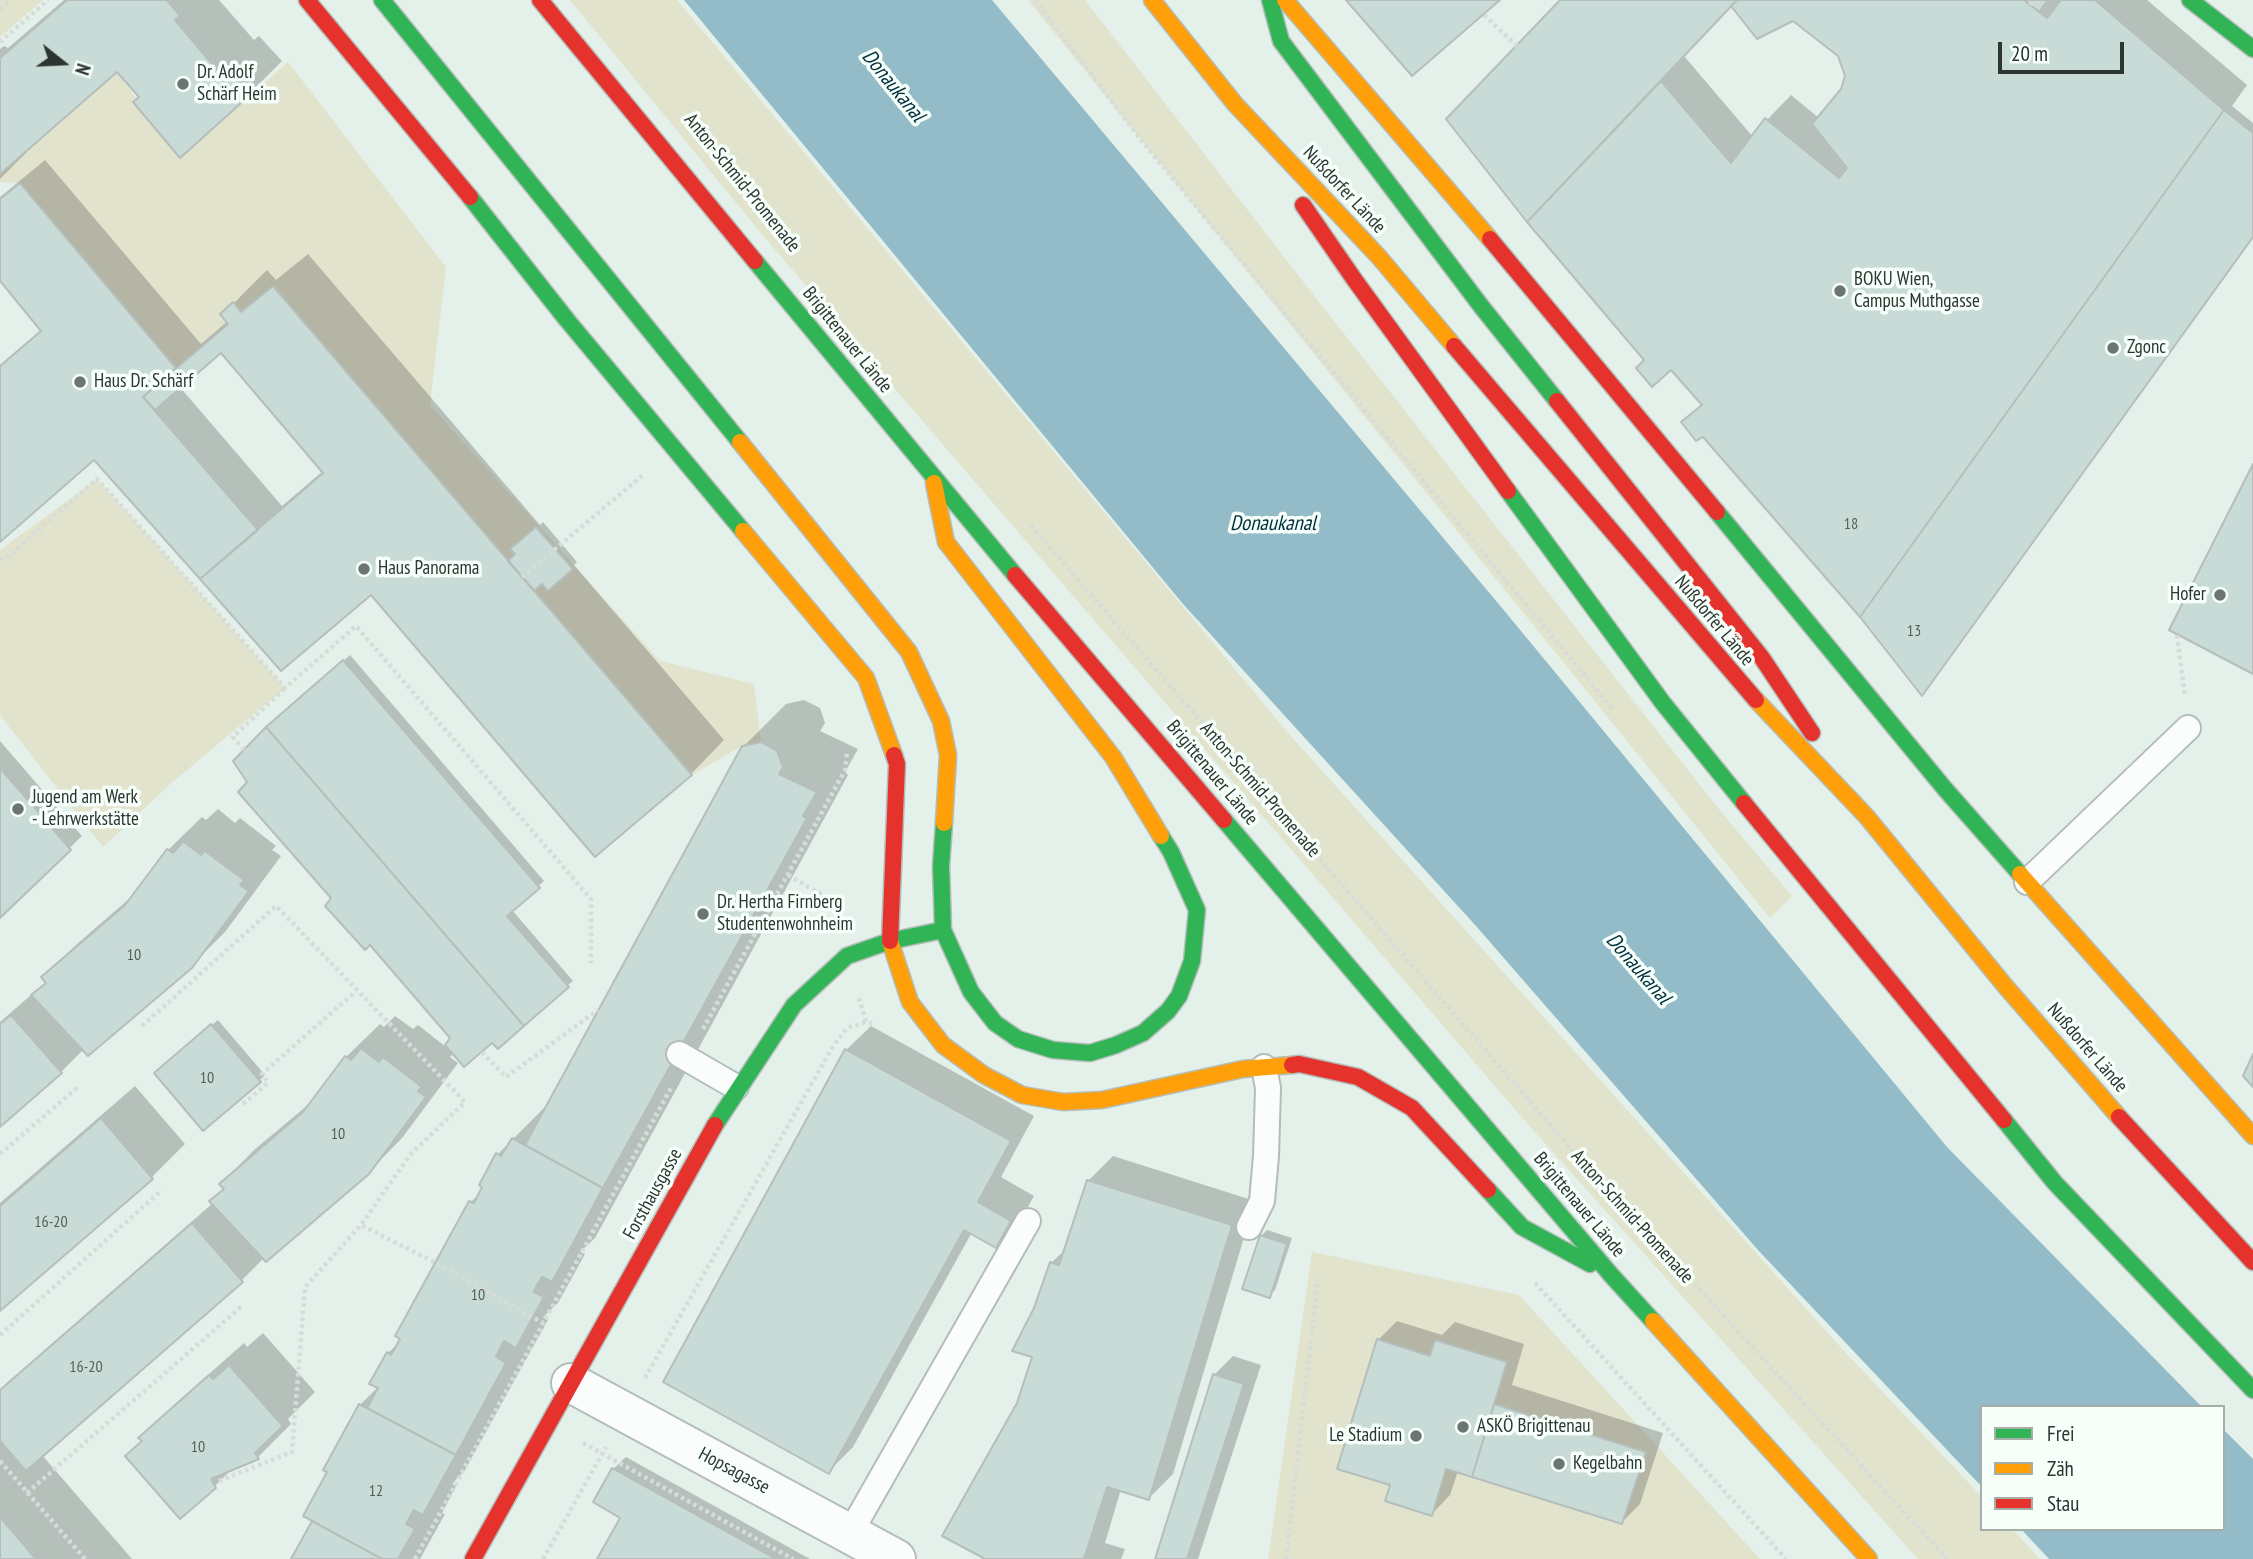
<!DOCTYPE html>
<meta charset="utf-8">
<style>
body{margin:0}
#map{position:relative;width:2253px;height:1559px;overflow:hidden;background:#e4f0ea;font-family:"PT Sans Narrow",sans-serif}
canvas{display:block}
.legend{position:absolute;left:1980px;top:1405px;width:245px;height:126px;box-sizing:border-box;background:#f6fffa;border:2px solid #a5aea9;margin:0;padding:9px 12px;list-style:none;font-size:21px;color:#2c3530}
.legend li{display:flex;align-items:center;gap:14px;height:35px}
.legend b{width:35px;border:2px solid #a5aea9}
.north{position:absolute;left:28px;top:28px;width:70px;height:70px;-webkit-text-stroke:5px #f6fffa;paint-order:stroke;rotate:108deg;font-size:19px;font-weight:700;line-height:28px;text-align:center;color:#2c3530}
.north::after{content:'';display:block;margin:auto;width:24px;height:32px;background:#2c3530;clip-path:polygon(50% 0,100% 100%,50% 72%,0 100%)}
.scale{position:absolute;left:1998px;top:42px;width:126px;height:32px;box-sizing:border-box;border:4px solid #2c3530;border-top:0;padding-left:9px;font-size:21px;line-height:24px;white-space:nowrap;color:#2c3530;-webkit-text-stroke:5px #f6fffa;paint-order:stroke}
</style>
<div id="map">
<canvas width="2253" height="1559"></canvas>
<ul class="legend">
<li><b style="height:9px;background:#30b455"></b>Frei</li>
<li><b style="height:9px;background:#ff9f0a"></b>Zäh</li>
<li><b style="height:9px;background:#e5322d"></b>Stau</li>
</ul>
<div class="north">N</div>
<div class="scale">20 m</div>
</div>
<script>
const ctx = document.querySelector('canvas').getContext('2d');
ctx.lineJoin = 'round';
function fill(path, color) {
  ctx.fillStyle = color;
  ctx.fill(path, 'evenodd');
}
function poly(rows) {
  const path = new Path2D();
  for (const r of rows) {
    path.moveTo(r[0], r[1]);
    for (let i = 2; i < r.length; i += 2) path.lineTo(r[i], r[i + 1]);
  }
  return path;
}
function trace(path, color, width, dash) {
  ctx.strokeStyle = color;
  ctx.lineWidth = width;
  ctx.lineCap = dash ? 'butt' : 'round';
  ctx.setLineDash(dash || []);
  ctx.stroke(path);
}
function write(font, color, halo, rows, align = 'center') {
  ctx.font = font + ' "PT Sans Narrow",sans-serif';
  ctx.lineWidth = 7;
  ctx.setLineDash([]);
  ctx.textBaseline = 'middle';
  ctx.strokeStyle = halo;
  ctx.fillStyle = color;
  for (const [text, x, y, turn = 0] of rows) {
    ctx.save();
    ctx.translate(x, y);
    ctx.rotate((+turn || 0) * Math.PI / 180);
    ctx.textAlign = isNaN(turn) ? turn : align;
    if (halo) ctx.strokeText(text, 0, 0);
    ctx.fillText(text, 0, 0);
    ctx.restore();
  }
}
const green = poly([
 [0,0,43,0,0,37],
 [570,0,677,0,1289,734,1845,1352,1982,1497,1982,1529,2012,1529,2040,1559,1918,1559,1525,1121,760,232],
 [1028,0,1085,0,1312,293,1718,808,1792,896,1770,918],
 [288,62,446,267,430,405,660,661,754,684,761,742,742,746,692,775,274,286,176,368,20,183,0,182,0,174,117,72,180,158],
 [97,479,285,688,168,786,103,847,0,715,0,550],
 [1312,1252,1519,1295,1760,1559,1268,1559]
]);
const water = poly([
 [684,0,992,0,1502,608,1947,1147,2202,1407,1982,1407,1982,1487,1758,1250,1476,926,1183,604],
 [2223,1429,2253,1459,2253,1559,2049,1559,2021,1529,2223,1529]
]);
const shadow = poly([
 [64,0,219,0,254,40,259,36,282,61,249,94,141,97,117,69,25,150,27,152,0,179,0,49,4,46,8,48],
 [1562,0,2147,0,2247,85,2232,106,2253,123,2253,237,1928,688,1860,615,1703,434,1684,422,1703,403,1671,367,1529,221,1448,119],
 [1732,4,1793,19,1839,55,1847,76,1843,90,1819,118,1791,95,1767,120,1753,137,1684,56],
 [45,160,201,344,228,321,223,314,267,270,276,280,308,254,540,525,543,522,577,562,574,565,724,740,691,774,595,855,371,592,94,457,0,540,0,365,42,329,0,278,0,197],
 [221,350,323,471,282,506,179,386],
 [350,655,544,881,512,910,573,981,492,1041,454,1053,450,1057,458,1063,402,1138,368,1173,264,1258,241,1281,42,1455,132,1559,0,1559,0,1389,213,1203,225,1188,221,1184,254,1150,315,1099,346,1057,380,1024,384,1027,395,1016,413,1029,418,1025,446,1047,452,1038,333,898,249,782,268,727,301,695,303,697],
 [804,700,820,708,825,723,820,731,858,749,845,772,848,775,595,1238,580,1252,585,1254,558,1303,543,1317,548,1320,465,1470,452,1484,456,1486,442,1513,445,1514,420,1559,293,1559,315,1520,329,1472,360,1405,379,1386,388,1353,401,1341,471,1202,484,1189,498,1154,552,1100,743,747,786,704],
 [0,741,82,836,0,916],
 [218,809,235,823,240,818,276,846,272,850,281,856,225,932,191,966,84,1049,61,1072,0,1125,0,1022,47,981,43,977,77,944,137,892,168,850,202,817,206,820],
 [218,1020,265,1075,259,1081,162,1068],
 [871,1026,1034,1116,1001,1177,1034,1196,1020,1221,996,1246,972,1232,853,1447,829,1471,846,1050],
 [135,1086,185,1144,152,1177,0,1308,0,1203],
 [1113,1156,1255,1201,1173,1474,1149,1498,1121,1489,1105,1543,1125,1549,1121,1559,989,1559,1019,1404,1034,1356,1036,1308,1051,1263,1067,1248,1089,1180],
 [1267,1230,1292,1238,1275,1290,1269,1296,1261,1236],
 [1397,1321,1442,1335,1455,1322,1524,1344,1512,1385,1663,1433,1640,1504,1622,1522,1458,1471,1450,1495,1432,1514,1393,1484,1378,1340],
 [263,1333,315,1392,288,1419,291,1424,258,1457,233,1468,214,1487,141,1438,174,1405,244,1343,247,1347],
 [1233,1356,1261,1365,1198,1559,1157,1559,1214,1375],
 [626,1457,810,1559,599,1559,622,1517,613,1469]
]);
const building = poly([
 [67,0,167,0,180,16,175,20,219,72,225,68,250,95,180,158,133,102,139,97,117,72,0,174,0,58,67,0],
 [1346,0,1500,0,1412,76,1346,0],
 [1560,0,1737,0,1527,222,1446,119,1560,0],
 [1737,0,2024,0,2047,18,2061,0,2095,0,2224,110,1860,617,1703,437,1696,441,1681,422,1702,405,1671,370,1652,387,1636,368,1644,360,1527,222,1661,81,1731,163,1765,118,1839,178,1847,168,1812,124,1841,89,1845,76,1838,56,1793,21,1757,39,1731,6,1737,0],
 [2024,0,2048,0,2039,12,2024,0],
 [2224,110,2253,133,2253,237,1922,696,1860,617,2224,110],
 [20,183,176,368,143,397,258,530,200,579,94,460,0,542,0,366,41,331,0,281,0,199,20,183],
 [273,286,692,775,595,857,371,595,281,671,200,579,323,473,221,353,155,410,143,397,228,324,220,314,233,302,241,312,273,286],
 [2253,464,2253,674,2169,630,2253,464],
 [536,527,573,569,548,591,542,584,534,591,508,561,515,554,510,549,536,527],
 [343,660,540,888,507,916,569,987,524,1026,266,727,343,660],
 [266,727,524,1026,498,1049,492,1043,464,1067,445,1045,450,1038,370,945,365,950,325,906,331,898,238,792,247,782,233,761,266,727],
 [761,742,777,751,783,767,779,774,817,792,803,816,807,818,603,1188,525,1145,742,746,761,742],
 [0,768,71,850,0,918,0,768],
 [183,841,201,855,205,851,244,880,240,885,249,891,192,968,88,1056,31,995,46,983,41,977,125,905,167,849,173,853,183,841],
 [11,1015,62,1073,0,1127,0,1024,11,1015],
 [211,1024,261,1082,203,1131,154,1073,211,1024],
 [361,1048,379,1062,383,1057,422,1087,418,1091,426,1097,369,1174,266,1262,209,1201,224,1189,219,1184,303,1112,345,1056,351,1060,361,1048],
 [845,1049,1011,1141,978,1202,1011,1221,996,1248,964,1230,829,1474,663,1382,845,1049],
 [2253,1054,2253,1087,2243,1076,2253,1054],
 [101,1118,153,1179,0,1311,0,1206,101,1118],
 [512,1138,603,1188,552,1282,542,1277,537,1285,534,1292,544,1297,516,1348,504,1341,496,1357,506,1363,456,1455,367,1408,378,1388,369,1384,387,1352,391,1355,400,1339,395,1336,469,1201,474,1203,482,1187,479,1185,496,1153,501,1156,512,1138],
 [1087,1180,1232,1225,1149,1500,1107,1487,1084,1559,985,1559,942,1536,1017,1403,1032,1357,1012,1351,1034,1308,1050,1262,1059,1265,1087,1180],
 [192,1223,243,1282,26,1471,0,1441,0,1390,192,1223],
 [1260,1235,1287,1244,1270,1298,1242,1289,1260,1235],
 [1377,1339,1430,1356,1435,1340,1507,1362,1472,1477,1446,1469,1432,1516,1385,1501,1390,1485,1337,1469,1377,1339],
 [229,1365,283,1426,255,1453,259,1459,211,1479,216,1488,180,1519,125,1456,142,1441,138,1438,209,1375,213,1379,229,1365],
 [1213,1374,1244,1384,1187,1559,1155,1559,1213,1374],
 [359,1404,456,1455,423,1515,414,1510,406,1524,415,1529,398,1559,382,1559,303,1516,327,1472,323,1470,359,1404],
 [1494,1404,1646,1452,1622,1524,1472,1477,1494,1404],
 [612,1468,776,1559,597,1559,620,1518,593,1502,612,1468],
 [0,1517,36,1559,0,1559,0,1517],
 [312,1521,382,1559,291,1559,312,1521]
]);
const path = poly([
 [1035,0,1141,140,1614,711],
 [2030,5,2034,0],
 [0,9,11,0],
 [1484,15,1517,46],
 [0,42,48,0],
 [1031,525,1576,1155,1947,1559],
 [0,558,5,559,97,479,285,688,356,626,591,899,591,963],
 [522,577,643,475],
 [2177,635,2185,697],
 [244,750,233,737,285,688],
 [788,875,833,901,837,915],
 [859,998,866,1022,874,1024],
 [142,1026,276,906,465,1102,410,1155,361,1225],
 [703,1029,845,770,847,753],
 [482,1052,506,1077,598,1010],
 [243,1104,268,1083,262,1074,356,991],
 [0,1154,78,1087],
 [1535,1283,1786,1559],
 [0,1335,162,1190],
 [645,1378,832,1048,847,1028,866,1022],
 [583,1443,793,1559],
 [0,1461,85,1559],
 [219,1481,292,1452,305,1287,361,1225,436,1263,543,1323],
 [27,1493,241,1307],
 [415,1559,672,1086],
 [543,1559,606,1447],
 [1286,1559,1318,1279]
]);
const lane = poly([
 [2027,882,2188,728],
 [679,1054,736,1087],
 [1249,1227,1262,1201,1266,1156,1268,1088,1264,1067],
 [850,1533,1028,1221]
]);
const street = poly([
 [571,1383,896,1559]
]);
const fast = poly([
 [382,0,740,442],
 [1270,0,1281,41,1481,306,1557,401],
 [2190,0,2253,49],
 [470,197,567,320,743,531],
 [755,261,1015,575],
 [1508,491,1663,703,1744,803],
 [1717,512,1945,789,2020,874],
 [1224,820,1612,1276,1653,1321],
 [943,930,971,992,995,1023,1018,1039,1053,1050,1090,1053,1116,1045,1143,1033,1168,1011,1179,996,1192,961,1197,910,1171,852,1161,836],
 [2004,1120,2055,1183,2253,1390],
 [715,1125,794,1005,847,956,890,941,943,930,941,866,944,823],
 [1488,1190,1522,1227,1590,1264]
]);
const slow = poly([
 [1152,0,1235,104,1379,257,1454,346],
 [1285,0,1490,239],
 [740,442,909,652,941,721,948,755,944,823],
 [934,483,946,542,1113,757,1161,836],
 [743,531,866,678,894,755],
 [1756,700,1867,817,2006,987,2119,1117],
 [2020,874,2253,1136],
 [890,941,910,1002,943,1045,984,1075,1022,1095,1063,1102,1102,1100,1243,1069,1292,1065],
 [1653,1321,1869,1559]
]);
const jam = poly([
 [307,0,470,197],
 [540,0,755,261],
 [1303,205,1354,279,1508,491],
 [1490,239,1717,512],
 [1454,346,1756,700],
 [1557,401,1762,658,1812,733],
 [1015,575,1224,820],
 [1744,803,2004,1120],
 [890,941,897,764,894,755],
 [1292,1065,1299,1064,1358,1077,1412,1108,1488,1190],
 [2119,1117,2253,1262],
 [473,1559,715,1125]
]);
const markers = [
 [183,84,7,"#6c7671"],
 [1840,291,7,"#6c7671"],
 [2113,348,7,"#6c7671"],
 [80,382,7,"#6c7671"],
 [364,569,7,"#6c7671"],
 [2220,595,7,"#6c7671"],
 [18,809,7,"#6c7671"],
 [703,914,7,"#6c7671"],
 [1463,1427,7,"#6c7671"],
 [1416,1436,7,"#6c7671"],
 [1559,1464,7,"#6c7671"]
];
const numberNames = [
 ["18",1851,524],
 ["13",1914,631],
 ["10",134,955],
 ["10",207,1078],
 ["10",338,1134],
 ["16-20",51,1222],
 ["10",478,1295],
 ["16-20",86,1367],
 ["10",198,1447],
 ["12",376,1491]
];
const poiNames = [
 ["Dr. Adolf",197,73],
 ["Schärf Heim",197,95],
 ["BOKU Wien,",1854,280],
 ["Campus Muthgasse",1854,302],
 ["Zgonc",2127,348],
 ["Haus Dr. Schärf",94,382],
 ["Haus Panorama",378,569],
 ["Hofer",2206,595,"right"],
 ["Jugend am Werk",32,798],
 ["- Lehrwerkstätte",32,820],
 ["Dr. Hertha Firnberg",717,903],
 ["Studentenwohnheim",717,925],
 ["ASKÖ Brigittenau",1477,1427],
 ["Le Stadium",1402,1436,"right"],
 ["Kegelbahn",1573,1464]
];
const streetNames = [
 ["Anton-Schmid-Promenade",742,183,51],
 ["Nußdorfer Lände",1344,190,47],
 ["Brigittenauer Lände",847,340,51],
 ["Nußdorfer Lände",1714,621,50],
 ["Brigittenauer Lände",1212,773,50],
 ["Anton-Schmid-Promenade",1260,790,49],
 ["Nußdorfer Lände",2087,1048,49],
 ["Forsthausgasse",653,1194,-61],
 ["Brigittenauer Lände",1579,1205,50],
 ["Anton-Schmid-Promenade",1632,1217,48],
 ["Hopsagasse",734,1471,28]
];
const waterNames = [
 ["Donaukanal",893,86,51],
 ["Donaukanal",1273,524],
 ["Donaukanal",1638,969,49]
];
fill(green, '#e2e3cd');
fill(water, '#94bcc8');
fill(shadow, '#0003');
fill(building, '#c9dbd7');
trace(building, '#b5bebc', 2);
trace(lane, '#b4bdb8', 28);
trace(street, '#b4bdb8', 42);
trace(fast, '#b4bdb8', 19);
trace(slow, '#b4bdb8', 19);
trace(jam, '#b4bdb8', 19);
trace(path, '#d7dcd9', 4.5, [3.5, 3.5]);
trace(lane, '#fbfdfc', 24);
trace(street, '#fbfdfc', 38);
trace(fast, '#30b455', 16);
trace(slow, '#ff9f0a', 16);
trace(jam, '#e5322d', 16);
for (const [x, y, r, color] of markers) {
  const dot = new Path2D();
  dot.arc(x, y, r, 0, 2 * Math.PI);
  ctx.fillStyle = color;
  ctx.fill(dot);
  trace(dot, '#f6fffa', 2.5);
}
write('16px', '#535e5a', null, numberNames);
write('19px', '#2c3530', '#f6fffa', poiNames, 'left');
write('19px', '#2c3530', '#f6fffa', streetNames);
write('italic 21px', '#002f3e', '#f6fffa', waterNames);
</script>
